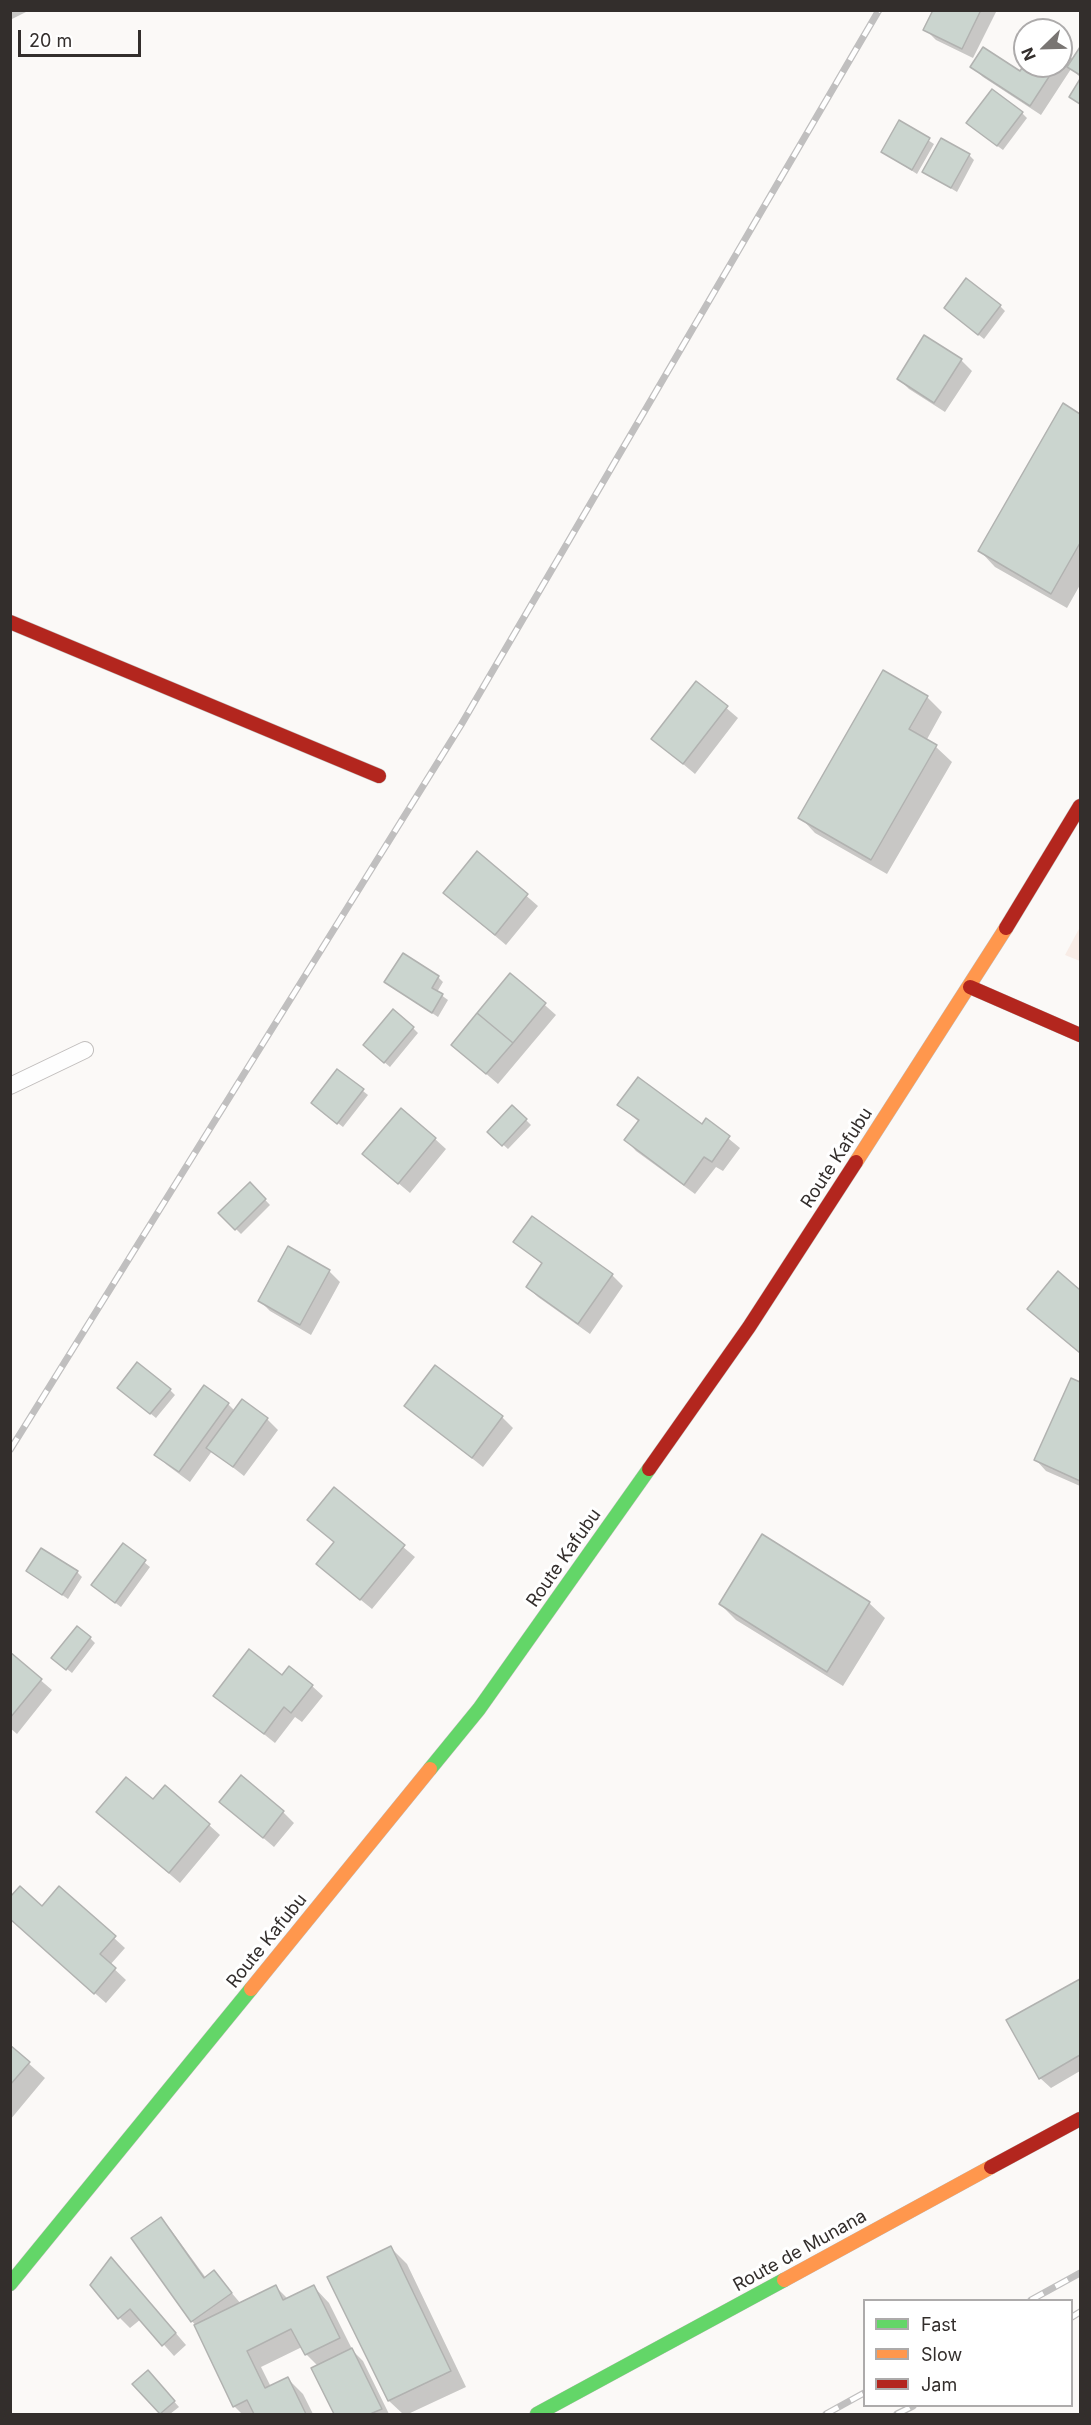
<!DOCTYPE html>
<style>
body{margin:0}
#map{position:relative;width:1091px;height:2425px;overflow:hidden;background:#fbf9f7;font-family:Inter,sans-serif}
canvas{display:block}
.frame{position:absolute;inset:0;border:12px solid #332e2c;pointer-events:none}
.legend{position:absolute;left:863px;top:2299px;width:210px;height:108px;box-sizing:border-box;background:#fff;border:2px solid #adabab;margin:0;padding:8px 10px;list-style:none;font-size:18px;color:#332e2c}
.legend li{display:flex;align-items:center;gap:12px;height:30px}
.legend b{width:30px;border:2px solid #adabab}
.north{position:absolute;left:1013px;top:18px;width:60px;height:60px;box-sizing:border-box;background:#fff;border:2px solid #adabab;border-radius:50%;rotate:247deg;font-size:16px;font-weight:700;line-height:24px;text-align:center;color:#332e2c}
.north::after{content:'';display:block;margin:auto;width:21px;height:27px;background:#797573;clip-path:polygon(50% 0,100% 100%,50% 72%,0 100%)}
.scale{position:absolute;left:18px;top:30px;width:123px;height:27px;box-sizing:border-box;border:3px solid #332e2c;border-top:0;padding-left:8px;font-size:18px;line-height:21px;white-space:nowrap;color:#332e2c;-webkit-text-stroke:4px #fff;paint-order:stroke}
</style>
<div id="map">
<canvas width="1091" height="2425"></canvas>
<div class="frame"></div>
<ul class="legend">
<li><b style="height:8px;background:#63d668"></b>Fast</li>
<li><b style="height:8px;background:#ff974d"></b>Slow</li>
<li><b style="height:8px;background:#b3261e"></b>Jam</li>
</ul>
<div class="north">N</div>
<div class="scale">20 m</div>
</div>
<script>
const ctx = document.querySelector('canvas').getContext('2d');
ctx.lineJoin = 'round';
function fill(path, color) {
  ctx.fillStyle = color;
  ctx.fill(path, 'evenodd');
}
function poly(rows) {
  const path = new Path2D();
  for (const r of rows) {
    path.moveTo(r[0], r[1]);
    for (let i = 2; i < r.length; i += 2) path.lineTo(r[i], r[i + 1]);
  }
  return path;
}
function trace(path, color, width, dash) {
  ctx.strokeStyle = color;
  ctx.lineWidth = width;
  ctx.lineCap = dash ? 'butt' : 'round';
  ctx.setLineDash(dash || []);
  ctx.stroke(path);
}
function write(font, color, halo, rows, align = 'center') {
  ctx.font = font + ' Inter,sans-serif';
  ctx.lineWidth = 6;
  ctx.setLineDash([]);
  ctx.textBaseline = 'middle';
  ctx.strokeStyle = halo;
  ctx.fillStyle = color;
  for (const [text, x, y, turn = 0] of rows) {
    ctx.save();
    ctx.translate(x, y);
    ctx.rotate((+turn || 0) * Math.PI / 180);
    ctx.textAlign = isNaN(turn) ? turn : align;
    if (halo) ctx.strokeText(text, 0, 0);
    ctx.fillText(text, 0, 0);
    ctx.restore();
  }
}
const built = poly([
 [1080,927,1080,961,1065,955]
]);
const shadow = poly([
 [10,10,30,10,10,20],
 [935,10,997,10,973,58,936,40,925,29],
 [1061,48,1074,60,1080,49,1080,77,1071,69,1041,115,983,77,972,66,1020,73,1025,66,1061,66],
 [1022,113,1027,118,1003,150,973,128],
 [900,122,934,144,917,174,883,152],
 [969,155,974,160,957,192,924,172],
 [1000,306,1005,311,984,339,945,308],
 [961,360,972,371,945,412,909,389,898,378],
 [1063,405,1080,415,1080,585,1067,608,995,567,980,551],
 [697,683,738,718,695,774,653,739],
 [927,697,942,712,926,741,936,747,952,762,887,874,815,833,800,817],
 [477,853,538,906,506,945,456,903],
 [511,975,556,1015,498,1084,453,1045],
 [438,977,443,982,437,992,448,1000,438,1017,386,982],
 [413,1028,418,1033,390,1067,370,1050],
 [338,1071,368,1095,343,1127,318,1108],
 [619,1105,702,1126,706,1120,740,1148,723,1171,716,1167,695,1194,636,1151,626,1140,639,1122],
 [513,1107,531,1125,508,1149,489,1132],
 [435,1139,446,1149,410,1193,364,1154],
 [250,1184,270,1205,241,1234,220,1213],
 [532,1219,612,1275,623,1286,590,1334,538,1297,527,1287,543,1265,515,1242],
 [329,1271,340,1282,311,1335,270,1311,260,1301],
 [1058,1273,1080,1292,1080,1353,1029,1309],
 [435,1367,502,1417,513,1428,483,1467,406,1406],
 [1072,1380,1080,1384,1080,1486,1046,1471,1036,1460],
 [170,1390,175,1395,156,1418,124,1392],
 [228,1404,235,1411,267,1419,278,1430,244,1476,212,1451,190,1482,167,1465,156,1454],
 [334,1489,415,1557,372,1609,329,1574,335,1543],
 [123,1545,150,1567,121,1607,98,1590],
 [28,1571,77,1572,82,1577,68,1599],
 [869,1603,885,1618,843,1686,736,1620,720,1604],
 [90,1638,95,1643,72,1673,58,1662],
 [10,1654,52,1690,17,1734,10,1728],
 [282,1677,312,1686,323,1696,302,1722,295,1717,275,1743,215,1695],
 [153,1801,209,1825,220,1835,180,1883,98,1812],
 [221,1802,283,1812,294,1823,274,1847],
 [59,1888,125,1948,110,1965,126,1980,106,2003,10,1918,42,1908],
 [1080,1981,1080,2071,1051,2088,1040,2078,1008,2021],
 [10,2047,45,2078,10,2120],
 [161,2219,171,2230,206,2278,214,2272,241,2304,276,2287,288,2299,314,2287,329,2303,353,2351,363,2361,389,2414,336,2414,313,2368,318,2366,306,2354,302,2347,261,2367,271,2387,288,2379,303,2394,313,2414,242,2414,234,2406,196,2326,192,2321],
 [391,2248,407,2264,466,2387,408,2414,403,2414,389,2401,329,2278],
 [112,2259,186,2345,174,2356,141,2319,130,2328,120,2318],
 [148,2372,179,2407,170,2414,162,2414,134,2384]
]);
const building = poly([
 [933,10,981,10,962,49,923,30,933,10],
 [983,47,1020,71,1025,63,1025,66,1056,66,1030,106,970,67,983,47],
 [1080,47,1080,75,1067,67,1080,47],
 [1080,79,1080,104,1069,97,1080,79],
 [992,89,1023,112,997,146,966,123,992,89],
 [899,120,930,138,912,170,881,152,899,120],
 [941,138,970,154,951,188,922,172,941,138],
 [966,278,1001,305,978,335,944,308,966,278],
 [924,335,962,359,934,403,897,379,924,335],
 [1063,403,1080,414,1080,543,1051,594,978,551,1063,403],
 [883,670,928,696,909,729,937,745,871,860,798,818,883,670],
 [696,681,728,706,683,764,651,739,696,681],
 [477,851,528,894,495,935,443,893,477,851],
 [403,953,439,976,432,988,443,994,432,1013,384,982,403,953],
 [510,973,546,1003,513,1043,477,1013,510,973],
 [393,1009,414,1027,384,1063,363,1045,393,1009],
 [477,1013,513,1043,486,1074,451,1045,477,1013],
 [337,1069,364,1089,337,1124,311,1103,337,1069],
 [638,1077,702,1124,706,1118,730,1136,712,1162,704,1157,684,1185,624,1140,639,1120,617,1105,638,1077],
 [512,1105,527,1119,502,1146,487,1132,512,1105],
 [401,1108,436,1138,398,1184,362,1154,401,1108],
 [250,1182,266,1199,235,1230,218,1213,250,1182],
 [532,1216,613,1274,578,1324,526,1287,542,1263,513,1242,532,1216],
 [288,1246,330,1270,300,1325,258,1301,288,1246],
 [1058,1271,1080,1290,1080,1353,1027,1309,1058,1271],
 [137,1362,171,1389,150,1414,117,1388,137,1362],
 [435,1365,503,1416,472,1458,404,1406,435,1365],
 [1071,1378,1080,1382,1080,1481,1034,1460,1071,1378],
 [204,1385,229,1403,179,1472,154,1455,204,1385],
 [242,1399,268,1418,233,1467,206,1448,242,1399],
 [334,1487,405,1545,360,1600,316,1564,334,1542,307,1520,334,1487],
 [762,1534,870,1602,827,1672,719,1604,762,1534],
 [123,1543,146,1560,115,1603,91,1585,123,1543],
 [41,1548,78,1571,62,1595,26,1571,41,1548],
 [77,1626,91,1637,66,1670,51,1658,77,1626],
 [249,1649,282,1675,289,1666,313,1685,291,1713,284,1707,264,1734,213,1696,249,1649],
 [10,1652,42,1679,10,1718,10,1652],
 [241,1775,284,1811,263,1838,219,1802,241,1775],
 [126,1777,153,1799,165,1785,210,1824,169,1873,96,1812,126,1777],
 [20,1886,42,1906,59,1886,116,1936,100,1954,116,1968,94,1994,10,1919,10,1897,20,1886],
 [1080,1979,1080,2055,1039,2079,1006,2020,1080,1979],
 [10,2045,30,2062,10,2085,10,2045],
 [161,2217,204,2278,214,2270,232,2293,191,2322,131,2238,161,2217],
 [391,2246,451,2371,388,2401,327,2277,391,2246],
 [111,2257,176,2333,162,2346,130,2309,118,2319,90,2285,111,2257],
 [276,2285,283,2300,314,2285,340,2338,305,2355,291,2329,247,2351,265,2388,288,2377,306,2414,254,2414,247,2400,233,2407,194,2325,276,2285],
 [352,2348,382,2409,370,2414,334,2414,311,2368,352,2348],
 [148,2370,175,2401,160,2414,132,2384,148,2370]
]);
const lane = poly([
 [10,1086,85,1050]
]);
const fast = poly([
 [430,1769,479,1709,649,1469],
 [10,2284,251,1989],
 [537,2414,784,2280]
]);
const slow = poly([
 [856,1162,1006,928],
 [251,1989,430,1769],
 [784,2280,991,2167]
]);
const jam = poly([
 [10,622,379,776],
 [1006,928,1080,806],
 [970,987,1080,1035],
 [649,1469,749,1327,856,1162],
 [991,2167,1080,2119]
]);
const rail = poly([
 [10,1450,461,725,879,10],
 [1031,2300,1080,2273],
 [1072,2317,1080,2312],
 [826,2414,864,2393],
 [897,2414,913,2406]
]);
const streetNames = [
 ["Route Kafubu",837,1158,-57],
 ["Route Kafubu",564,1558,-55],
 ["Route Kafubu",267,1941,-51],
 ["Route de Munana",800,2251,-29]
];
fill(built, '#f8ece6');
fill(shadow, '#0003');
fill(building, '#cbd5cf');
trace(building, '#b1b2b0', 1.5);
trace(lane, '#c0bdbc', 18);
trace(fast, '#c0bdbc', 15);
trace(slow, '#c0bdbc', 15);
trace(jam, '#c0bdbc', 15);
trace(lane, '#fefefe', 16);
trace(fast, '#63d668', 14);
trace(slow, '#ff974d', 14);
trace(jam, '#b3261e', 14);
trace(rail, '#c0bfbf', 7);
trace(rail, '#fff', 4.5, [14]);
write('18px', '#332e2c', '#fff', streetNames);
</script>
